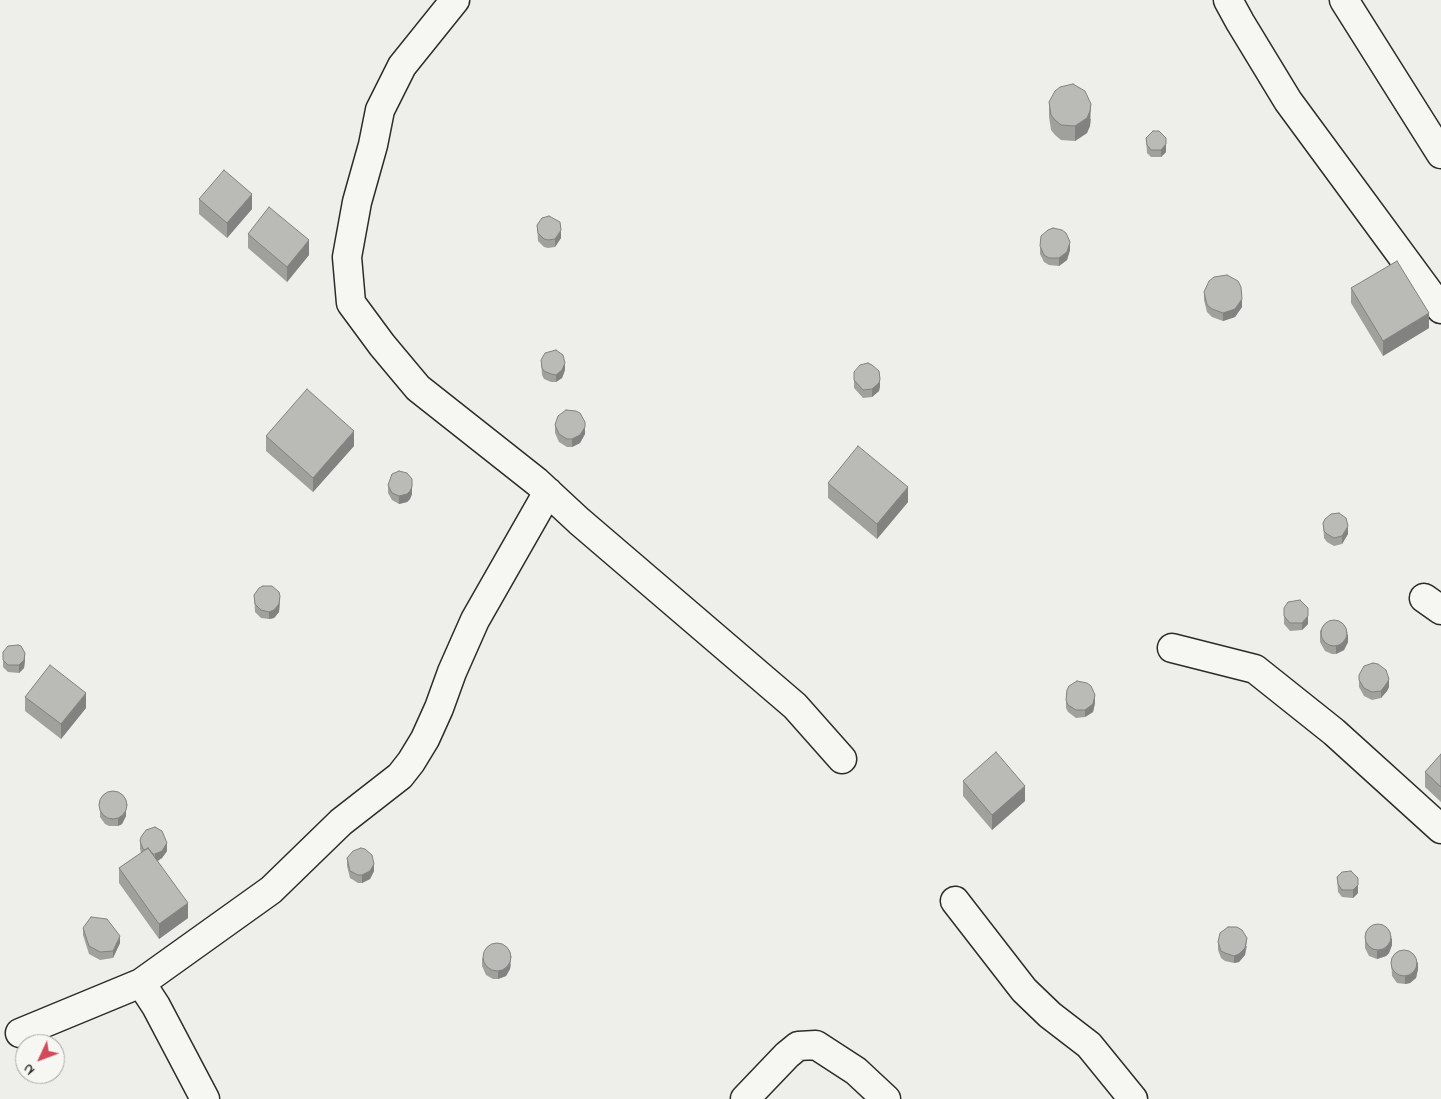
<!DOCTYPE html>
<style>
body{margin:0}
#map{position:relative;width:1441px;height:1099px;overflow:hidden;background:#eeeeea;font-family:"Indie Flower",sans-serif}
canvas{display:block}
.north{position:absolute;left:15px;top:1034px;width:50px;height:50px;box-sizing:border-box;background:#f6f6f2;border:1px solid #a5a5a2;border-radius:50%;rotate:227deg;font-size:14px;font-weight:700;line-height:20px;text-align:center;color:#2b2b2b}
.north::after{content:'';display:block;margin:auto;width:18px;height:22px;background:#d1495b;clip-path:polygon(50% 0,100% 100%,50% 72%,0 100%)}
</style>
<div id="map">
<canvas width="1441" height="1099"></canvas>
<div class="north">N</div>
</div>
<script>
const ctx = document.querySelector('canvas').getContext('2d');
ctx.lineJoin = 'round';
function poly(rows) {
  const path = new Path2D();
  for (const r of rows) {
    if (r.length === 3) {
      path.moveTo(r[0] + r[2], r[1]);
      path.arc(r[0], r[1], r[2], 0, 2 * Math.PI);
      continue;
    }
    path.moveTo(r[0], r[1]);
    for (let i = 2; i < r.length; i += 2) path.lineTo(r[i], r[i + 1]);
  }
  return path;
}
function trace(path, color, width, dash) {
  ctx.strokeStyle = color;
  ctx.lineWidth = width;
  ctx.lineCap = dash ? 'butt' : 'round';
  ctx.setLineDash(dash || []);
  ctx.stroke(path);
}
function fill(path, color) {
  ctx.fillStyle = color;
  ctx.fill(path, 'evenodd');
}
const street = poly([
 [455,0,402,66,380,110,373,145,357,202,347,257,351,303,382,345,418,388,537,482,579,521,795,706,842,759],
 [1228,0,1240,22,1288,101,1441,309],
 [1424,598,1441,610],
 [1172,648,1255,669,1334,732,1441,829],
 [955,901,1024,990,1050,1015,1089,1045,1133,1099],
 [141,983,271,890,341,822,400,776,411,762,425,739,439,708,452,672,475,620,548,492],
 [20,1033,141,983,156,1006,205,1099],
 [745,1099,787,1055,798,1046,816,1045,856,1071,886,1099]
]);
const secondary = poly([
 [1344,0,1441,154]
]);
const wall = poly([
 [1049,102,1091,119,1090,126,1087,133,1075,141,1061,140,1055,135,1051,130,1049,117],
 [1146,138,1166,138,1166,152,1161,157,1151,157,1147,153],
 [199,199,252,209,227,238,199,214],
 [537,225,561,238,555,247,548,248,544,247,538,241],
 [248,234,309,255,287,282,248,248],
 [1040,246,1070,250,1067,260,1059,266,1049,265,1044,262,1040,254],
 [1351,288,1429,328,1383,356,1351,303],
 [1204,292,1242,307,1235,317,1223,321,1212,317,1207,312,1204,300],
 [541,360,565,370,562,378,556,382,551,382,544,379,542,375],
 [854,380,880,386,879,391,872,397,863,398,854,388],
 [585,422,585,434,580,443,572,447,567,447,559,442,555,433,555,425],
 [266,436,354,446,313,492,266,451],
 [828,483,908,502,877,539,828,498],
 [388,485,412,494,410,499,407,502,399,504,392,500,388,493],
 [1323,523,1348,534,1342,544,1334,546,1327,542,1324,538],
 [254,595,280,603,279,612,274,618,269,619,261,618,255,612],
 [1284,608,1308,624,1302,630,1290,631,1284,624],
 [1320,630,1348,642,1344,650,1336,654,1332,654,1325,651,1320,642],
 [3,652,25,660,24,668,19,673,8,672,3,667],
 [1359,680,1389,687,1387,691,1381,698,1372,700,1364,696,1359,687],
 [25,697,86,708,61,739,25,711],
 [1066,700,1095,703,1093,712,1085,717,1076,718,1068,712,1066,708],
 [1441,754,1441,802,1425,787,1425,772],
 [963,781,1025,801,992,830,963,796],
 [100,800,126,816,122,824,118,826,109,826,105,824,100,817],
 [140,841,167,851,162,858,158,861,188,918,159,939,119,883,119,868,141,853,140,849],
 [347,858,374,871,370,879,362,883,358,883,350,878,347,866],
 [1337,877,1358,886,1358,893,1353,898,1342,897,1338,892],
 [83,928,120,943,113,958,100,960,89,954,83,935],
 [1365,936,1392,945,1389,953,1386,956,1377,959,1369,956,1365,948],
 [1218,942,1247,946,1245,955,1239,962,1234,963,1225,961,1221,958,1218,950],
 [482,958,511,964,510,969,506,976,498,979,493,979,486,975,482,966],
 [1391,959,1418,969,1416,978,1410,983,1405,984,1397,983,1392,976]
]);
const shadedWall = poly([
 [1091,104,1090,126,1087,133,1075,141,1075,126],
 [1166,144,1166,152,1161,157,1161,150],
 [252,194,252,209,227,238,227,223],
 [561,230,561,238,555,247,555,239],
 [309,240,309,255,287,282,287,267],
 [1070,242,1070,250,1067,260,1059,266,1059,258],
 [1242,299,1242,307,1235,317,1223,321,1223,313],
 [1429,313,1429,328,1383,356,1383,341],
 [565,363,565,370,562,378,556,382,556,375],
 [880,379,880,386,879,391,872,397,872,389],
 [585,427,585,434,580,443,572,447,572,439],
 [354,431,354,446,313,492,313,478],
 [412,487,412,494,410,499,407,502,399,504,399,496],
 [908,487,908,502,877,539,877,524],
 [1348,526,1348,534,1342,544,1342,536],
 [280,596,279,612,274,618,269,619,269,612],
 [1308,608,1308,624,1302,630,1302,623],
 [1348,634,1348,642,1344,650,1336,654,1336,646],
 [25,653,25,660,24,668,19,673,19,665],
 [1389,679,1389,687,1387,691,1381,698,1381,691],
 [86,693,86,708,61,739,61,724],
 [1095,695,1095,703,1093,712,1085,717,1085,710],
 [1025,786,1025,801,992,830,992,815],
 [126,808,126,816,122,824,118,826,118,818],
 [167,843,167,851,162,858,155,862,155,854],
 [374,864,374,871,370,879,362,883,362,875],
 [1358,878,1358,893,1353,898,1353,890],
 [188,903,188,918,159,939,159,924],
 [120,936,120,943,113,958,113,951],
 [1247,938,1245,955,1239,962,1234,963,1234,956],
 [1392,938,1392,945,1389,953,1386,956,1377,959,1377,951],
 [511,956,510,969,506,976,498,979,498,972],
 [1418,962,1418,969,1416,978,1410,983,1405,984,1405,977]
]);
const building = poly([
 [1073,84,1085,91,1091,104,1090,111,1087,118,1075,126,1061,125,1055,120,1051,115,1049,102,1055,91,1060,87,1073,84],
 [1153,131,1159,131,1166,138,1166,144,1161,150,1151,150,1147,145,1146,138,1153,131],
 [224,170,252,194,227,223,199,199,224,170],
 [269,207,309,240,287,267,248,234,269,207],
 [549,216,560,222,561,230,555,239,548,240,544,239,538,233,537,225,542,218,549,216],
 [1053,228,1062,230,1066,233,1070,242,1067,252,1059,258,1049,258,1044,255,1040,246,1041,236,1048,230,1053,228],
 [1397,261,1429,313,1383,341,1351,288,1397,261],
 [1227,275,1238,281,1241,287,1242,299,1235,309,1223,313,1212,309,1207,305,1204,292,1209,281,1214,277,1227,275],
 [556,350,563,355,565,363,562,370,556,375,551,374,544,371,542,368,541,360,545,353,556,350],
 [868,363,872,365,879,371,880,379,879,383,872,389,863,390,854,380,854,372,860,365,868,363],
 [307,389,354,431,313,478,266,436,307,389],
 [566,410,576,411,580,413,585,422,585,427,580,435,572,439,567,439,559,434,555,425,558,416,566,410],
 [858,446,908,487,877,524,828,483,858,446],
 [399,471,407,473,412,479,412,487,410,491,407,494,399,496,392,493,388,485,392,474,399,471],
 [1339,513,1346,518,1348,526,1342,536,1334,538,1327,534,1324,531,1323,523,1325,519,1331,514,1339,513],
 [263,586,272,586,279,592,280,596,279,604,274,610,269,612,261,610,255,604,254,595,259,588,263,586],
 [1300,600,1308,608,1308,616,1302,623,1290,623,1284,616,1284,608,1288,602,1300,600],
 [1334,633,13],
 [18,645,21,646,25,653,24,660,19,665,8,665,3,660,3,652,8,646,18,645],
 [1373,663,1378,664,1386,670,1389,679,1387,683,1381,691,1372,692,1364,688,1359,680,1359,675,1364,666,1373,663],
 [50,665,86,693,61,724,25,697,50,665],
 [1077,681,1087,683,1091,686,1095,695,1093,704,1085,710,1076,710,1068,705,1066,700,1067,690,1069,686,1077,681],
 [996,752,1025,786,992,815,963,781,996,752],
 [1441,754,1441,787,1425,772,1441,754],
 [113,805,14],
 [155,827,162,831,167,843,162,851,155,854,153,854,148,848,145,850,143,849,140,841,141,837,146,830,155,827],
 [148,848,188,903,159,924,119,868,148,848],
 [361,848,365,849,372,855,374,864,370,871,362,875,358,875,350,871,347,858,353,851,361,848],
 [1351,871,1358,878,1358,885,1353,890,1342,890,1338,884,1337,877,1342,872,1351,871],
 [91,917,107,919,120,936,113,951,100,952,89,946,83,928,91,917],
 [1378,937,13],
 [1228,927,1237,927,1242,930,1247,938,1245,948,1239,954,1234,956,1225,953,1221,951,1218,942,1220,933,1228,927],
 [497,957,14],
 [1404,963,13]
]);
trace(street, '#2b2b2b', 31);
trace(secondary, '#2b2b2b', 31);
trace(street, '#f6f6f2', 28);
trace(secondary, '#f6f6f2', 28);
fill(wall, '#a0a09d');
fill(shadedWall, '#828280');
fill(building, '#babab7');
trace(building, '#828280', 1);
</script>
